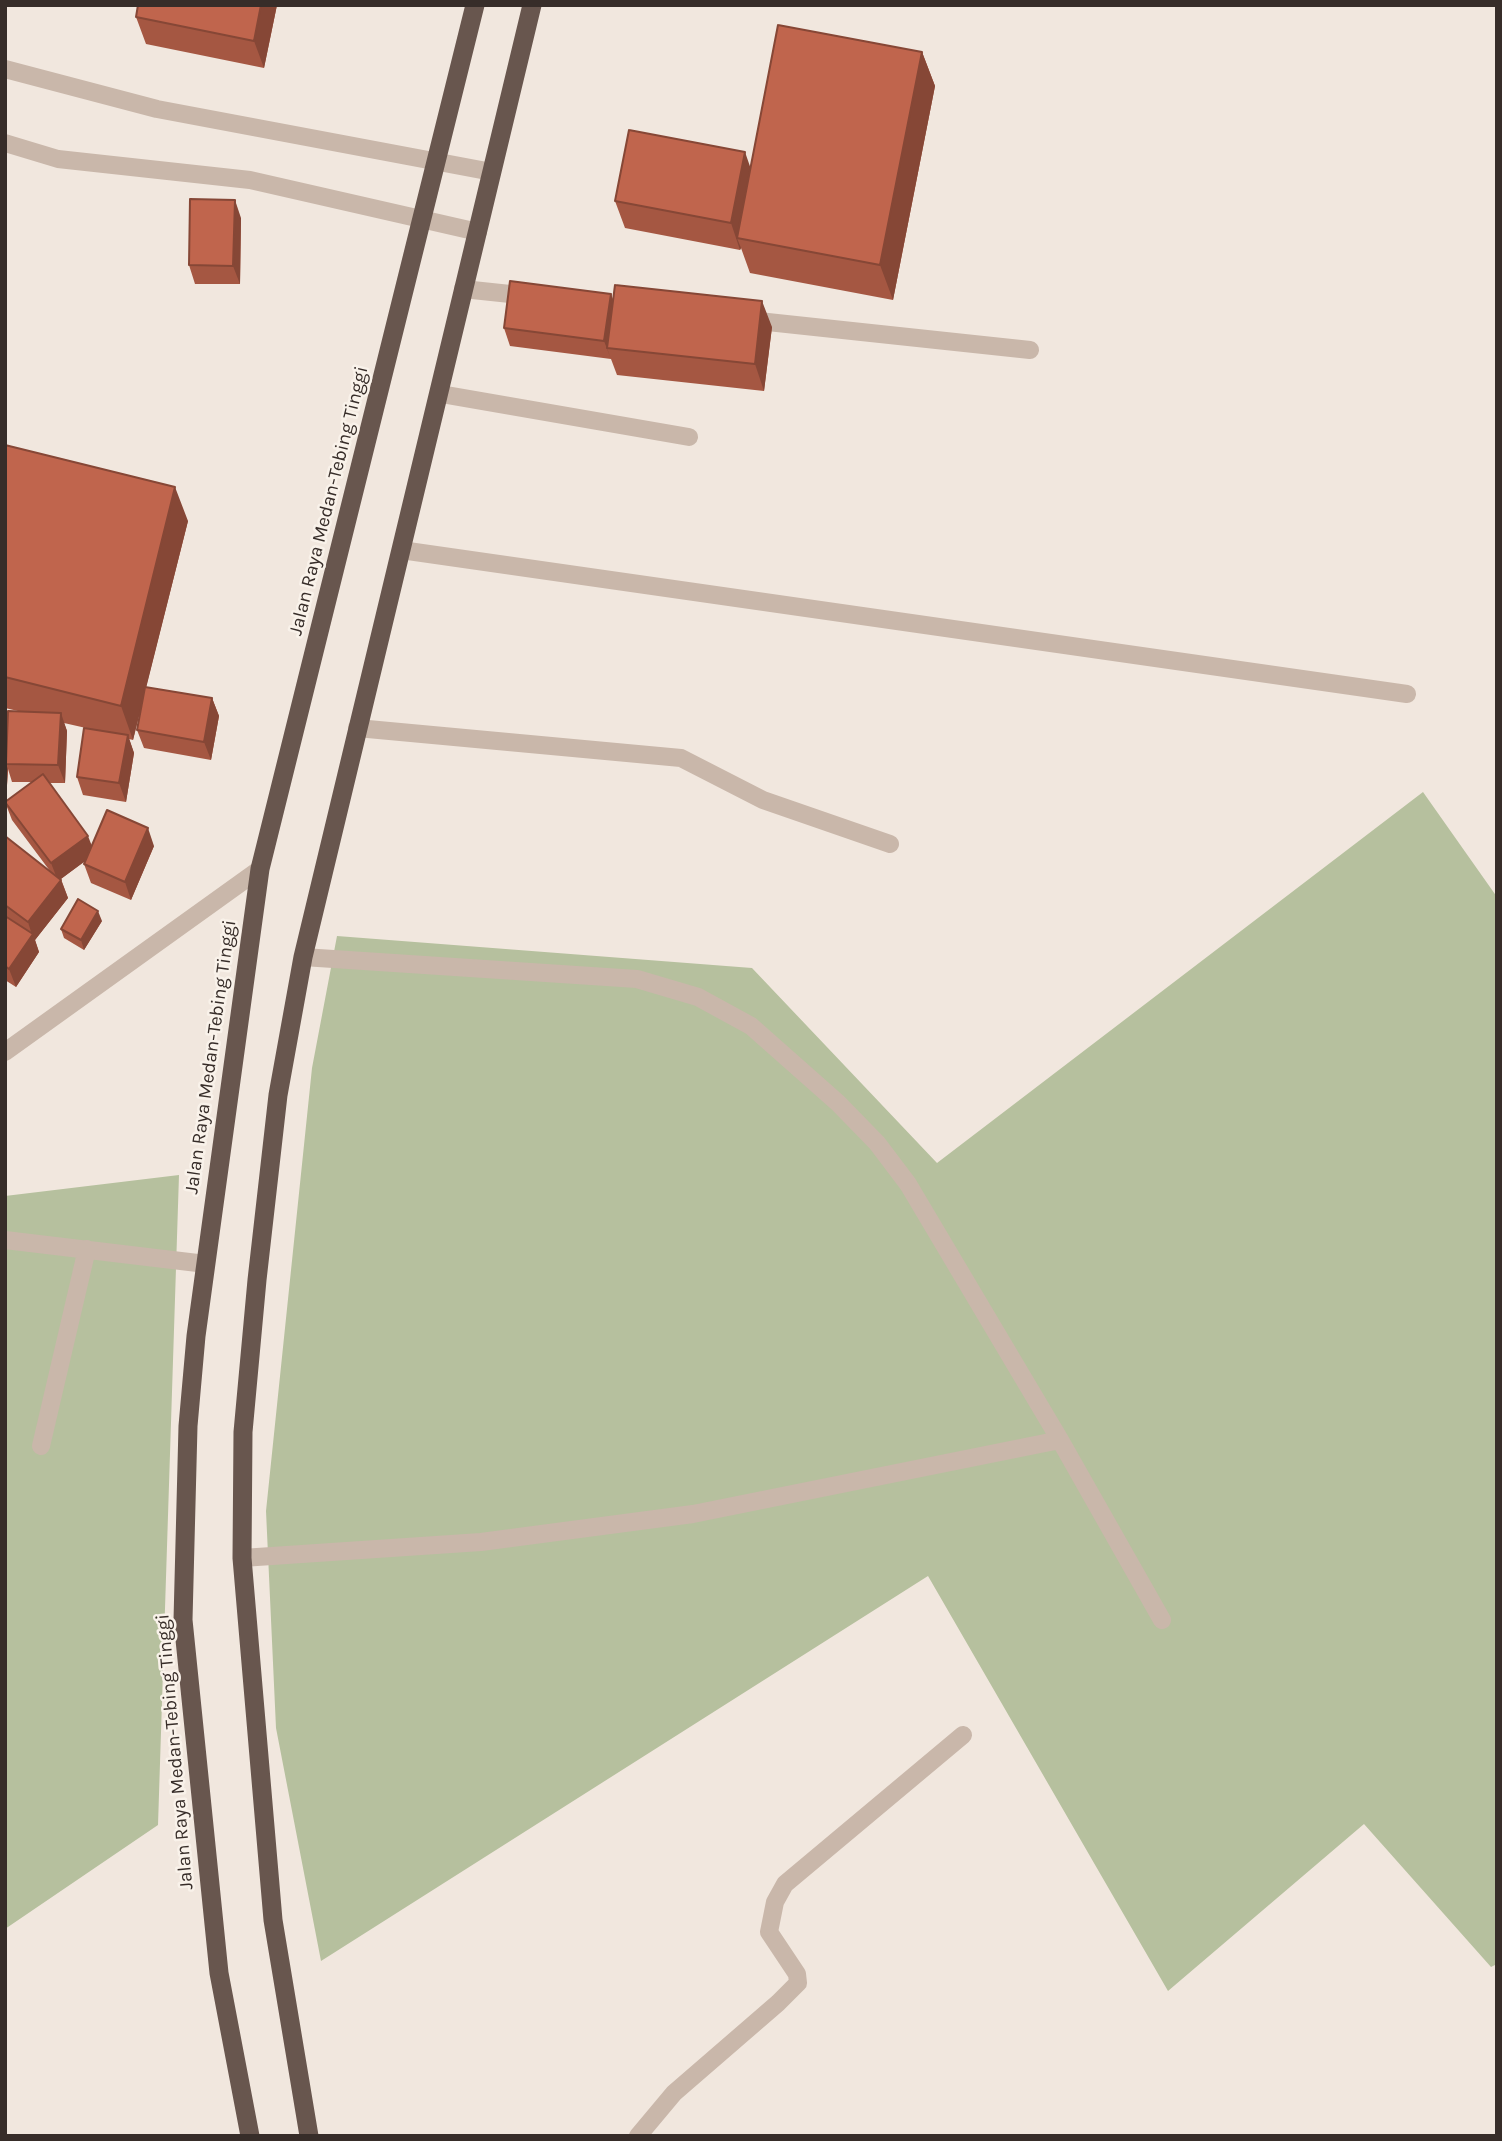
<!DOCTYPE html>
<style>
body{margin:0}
#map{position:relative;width:1502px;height:2141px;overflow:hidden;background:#f1e7de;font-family:Karla,sans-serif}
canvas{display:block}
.frame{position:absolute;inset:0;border:7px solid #372d29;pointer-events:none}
</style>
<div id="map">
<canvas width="1502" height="2141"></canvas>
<div class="frame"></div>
</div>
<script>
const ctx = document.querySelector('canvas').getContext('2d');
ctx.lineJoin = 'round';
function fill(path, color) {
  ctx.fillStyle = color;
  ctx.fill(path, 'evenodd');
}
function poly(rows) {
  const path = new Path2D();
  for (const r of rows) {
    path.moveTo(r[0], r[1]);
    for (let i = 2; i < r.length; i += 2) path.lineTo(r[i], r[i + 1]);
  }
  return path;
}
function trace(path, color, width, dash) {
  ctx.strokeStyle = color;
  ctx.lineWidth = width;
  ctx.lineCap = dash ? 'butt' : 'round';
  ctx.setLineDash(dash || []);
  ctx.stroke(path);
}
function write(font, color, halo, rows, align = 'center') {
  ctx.font = font + ' Karla,sans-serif';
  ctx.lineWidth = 5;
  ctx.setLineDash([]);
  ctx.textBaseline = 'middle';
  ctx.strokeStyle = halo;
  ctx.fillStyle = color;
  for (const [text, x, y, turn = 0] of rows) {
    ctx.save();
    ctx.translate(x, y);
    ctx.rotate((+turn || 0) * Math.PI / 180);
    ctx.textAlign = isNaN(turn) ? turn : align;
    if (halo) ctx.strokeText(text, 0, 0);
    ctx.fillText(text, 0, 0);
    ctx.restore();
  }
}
const green = poly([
 [1423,792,1497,897,1497,1964,1491,1967,1364,1824,1168,1991,928,1576,321,1961,276,1728,266,1511,312,1068,337,936,752,968,937,1163],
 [179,1175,158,1825,5,1929,5,1196]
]);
const service = poly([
 [5,69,157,109,492,172],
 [5,143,58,159,250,180,478,232],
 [463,289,529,296],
 [749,320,1030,350],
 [441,394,689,437],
 [303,957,637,979,698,997,751,1026,838,1103,877,1143,908,1184,1060,1440,1162,1620],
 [5,1240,206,1264],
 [41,1446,87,1249],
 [242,1558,481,1542,693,1514,1060,1440]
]);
const minor = poly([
 [401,550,1407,694],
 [357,728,681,758,763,800,890,844],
 [638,2136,674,2093,778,2003,798,1983,797,1974,769,1932,775,1902,785,1884,963,1735]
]);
const tertiary = poly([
 [5,1052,260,869]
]);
const trunk = poly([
 [250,2136,219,1973,183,1620,188,1426,196,1336,260,869,475,5],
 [309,2136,273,1920,242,1558,243,1432,257,1280,278,1095,303,957,532,5]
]);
const wall = poly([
 [277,5,264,68,146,44,136,17],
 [922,52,935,86,893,300,750,273,741,248,740,250,625,228,615,201,751,168],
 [241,218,240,284,195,284,189,265],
 [611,294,613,300,772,327,764,391,617,375,611,359,510,346,504,328],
 [5,445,188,521,146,687,212,698,219,716,211,760,144,748,137,730,142,703,133,740,129,739,134,753,126,802,83,795,77,777,86,728,64,723,67,731,65,783,49,783,92,846,154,846,131,900,91,883,84,864,86,860,61,879,68,898,35,940,39,952,16,987,5,980,5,836,50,871,12,820,5,802,32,782,12,782,8,769,7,785,5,785,5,712,8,719,18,711,5,708],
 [102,921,84,950,64,938,61,929]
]);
const shadedWall = poly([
 [261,5,277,5,264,68,254,41],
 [922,52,935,86,893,300,880,265],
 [745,152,754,178,737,238,741,248,740,250,731,223],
 [235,200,241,218,240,284,233,266],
 [611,294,617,312,607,348,611,359,604,341],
 [762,301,772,327,764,391,755,364],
 [175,487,188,521,133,740,121,706],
 [212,698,219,716,211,760,204,742],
 [5,712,11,728,6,764,8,769,7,785,5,781],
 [61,713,67,731,65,783,58,765],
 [128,735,134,753,126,802,119,783],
 [148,828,154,846,131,900,125,882],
 [88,836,95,854,58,881,51,863],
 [61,880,68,898,35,940,39,952,16,987,9,969,32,935,28,922],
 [98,911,102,921,84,950,81,940]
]);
const building = poly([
 [138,5,261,5,254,41,136,17,138,5],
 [778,25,922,52,880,265,737,238,778,25],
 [629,130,745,152,731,223,615,201,629,130],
 [190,199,235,200,233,266,189,265,190,199],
 [510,281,611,294,604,341,504,328,510,281],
 [615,285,762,301,755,364,607,348,615,285],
 [5,445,175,487,121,706,5,677,5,445],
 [145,687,212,698,204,742,137,730,145,687],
 [8,711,61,713,58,765,6,764,8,711],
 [84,728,128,735,119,783,77,777,84,728],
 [43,774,88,836,51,863,5,802,43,774],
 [107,810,148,828,125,882,84,864,107,810],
 [5,836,61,880,28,922,5,905,5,836],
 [78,899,98,911,81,940,61,929,78,899],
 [5,916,33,934,9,969,5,966,5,916]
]);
const streetNames = [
 ["Jalan Raya Medan-Tebing Tinggi",329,501,-76],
 ["Jalan Raya Medan-Tebing Tinggi",211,1057,-82],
 ["Jalan Raya Medan-Tebing Tinggi",175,1752,-95]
];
fill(green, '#b6c09e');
trace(service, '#c9b7aa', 18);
trace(minor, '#c9b7aa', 18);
trace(tertiary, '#c9b7aa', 18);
trace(trunk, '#68564e', 19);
fill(wall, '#a55742');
fill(shadedWall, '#864736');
fill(building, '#c0654d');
trace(building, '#864736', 2);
write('19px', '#372d29', '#f9f2ea', streetNames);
</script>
